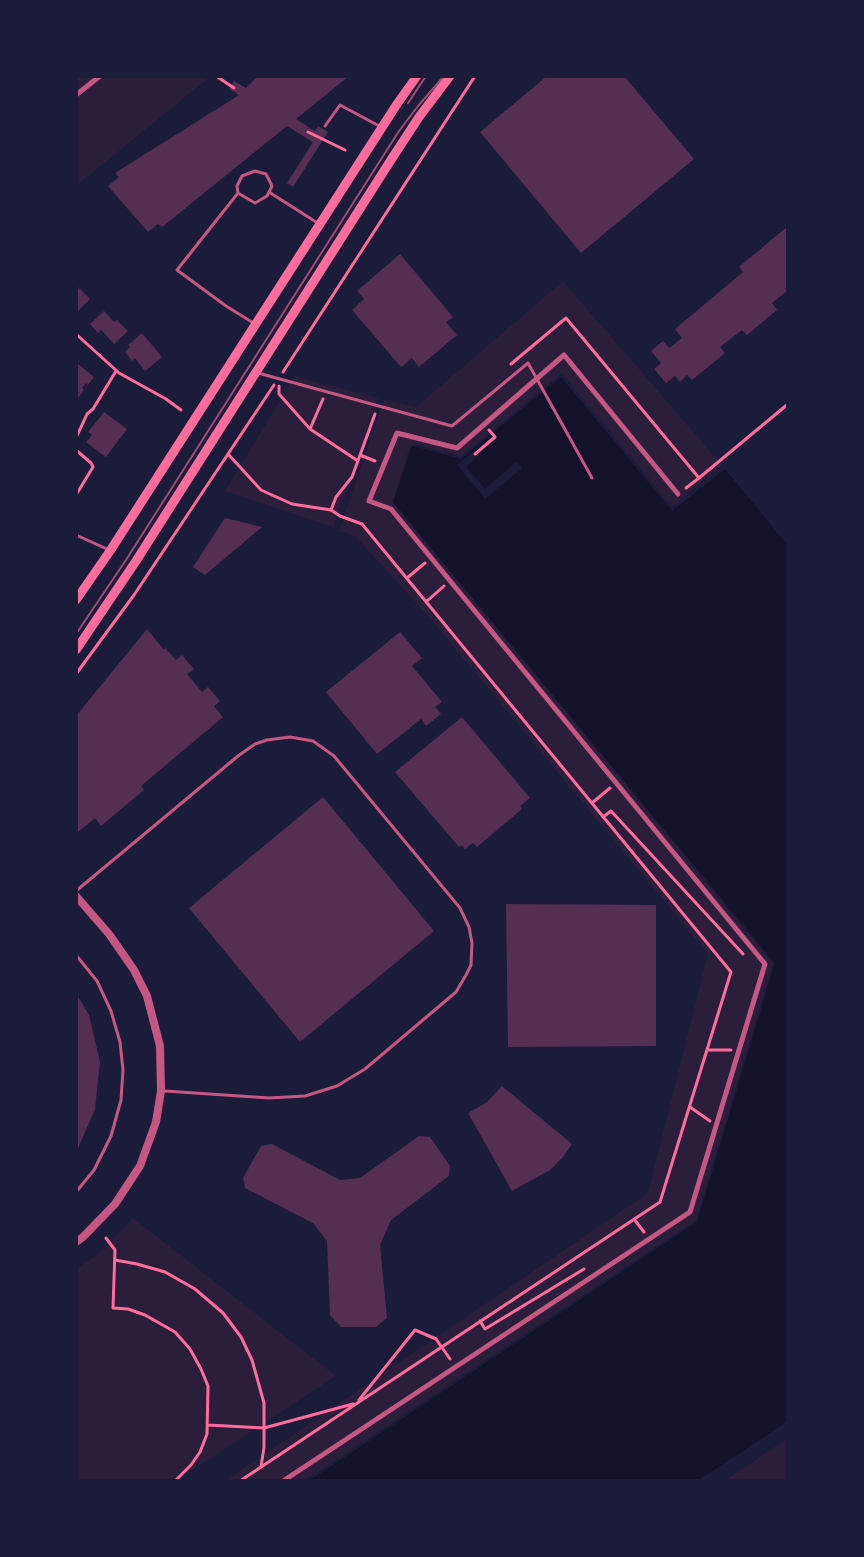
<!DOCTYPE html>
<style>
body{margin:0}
#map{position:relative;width:864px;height:1557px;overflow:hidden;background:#1b1b3a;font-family:"Zilla Slab",serif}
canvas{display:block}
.frame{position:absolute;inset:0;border:78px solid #1b1b3a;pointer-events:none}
</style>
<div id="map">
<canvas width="864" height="1557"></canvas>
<div class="frame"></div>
</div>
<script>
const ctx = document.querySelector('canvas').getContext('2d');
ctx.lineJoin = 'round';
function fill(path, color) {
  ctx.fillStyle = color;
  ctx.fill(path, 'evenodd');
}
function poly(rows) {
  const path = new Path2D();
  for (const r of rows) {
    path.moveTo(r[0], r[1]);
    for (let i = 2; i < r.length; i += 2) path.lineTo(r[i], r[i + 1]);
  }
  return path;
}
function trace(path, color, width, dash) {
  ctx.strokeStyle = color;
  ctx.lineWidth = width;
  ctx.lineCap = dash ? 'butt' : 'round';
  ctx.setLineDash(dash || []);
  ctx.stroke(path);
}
const green = poly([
 [76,76,211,76,76,186],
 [563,281,722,465,672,507,562,373,461,456,411,443,393,502,773,963,696,1220,304,1481,225,1481,648,1193,708,954,429,617,355,536,339,531,384,400,416,407],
 [295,376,378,398,333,527,225,491],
 [133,1218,336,1376,176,1481,76,1481,76,1269,97,1255],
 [788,1438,788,1481,724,1481]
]);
const water = poly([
 [561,377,672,511,725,469,788,546,788,1421,697,1481,309,1481,697,1222,775,963,393,502,412,446,461,459]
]);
const pier = poly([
 [473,452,477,457,466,467,485,489,516,462,522,468,485,499,457,465]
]);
const building = poly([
 [258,76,349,76,296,119,315,131,318,126,328,132,293,187,287,183,313,142,287,126,162,227,158,224,148,232,108,186,119,177,115,173,236,97,239,95,229,89,234,81,246,88],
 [547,76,624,76,694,159,581,253,480,132],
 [788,226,788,290,772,303,777,310,747,335,742,330,720,347,725,353,692,380,687,375,680,382,675,376,666,383,654,369,661,363,651,351,663,341,669,348,682,338,675,329,743,272,739,267],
 [400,254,453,317,446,322,457,335,419,367,412,358,401,367,352,310,364,299,357,291],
 [76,285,90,299,76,313],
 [104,311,114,322,117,320,128,331,114,344,101,330,98,333,90,324],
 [142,333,162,357,145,371,135,358,132,361,125,352,130,347,128,345],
 [78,364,94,377,88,385,86,383,82,388,84,390,78,398,76,396,76,367],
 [104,412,127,429,106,457,86,442,92,435,88,432],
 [225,518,262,527,205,575,193,567],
 [147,629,164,650,165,648,176,660,182,655,194,669,187,674,202,692,208,687,220,701,214,706,223,717,141,786,144,790,101,826,95,818,76,834,76,716],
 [400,632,422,658,412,666,442,702,435,707,441,714,426,726,421,719,377,754,326,692],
 [462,717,530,798,520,806,522,809,477,847,473,843,465,849,461,845,459,847,395,772],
 [323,797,434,931,300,1042,189,908],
 [506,904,656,905,656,1046,508,1047],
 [76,993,89,1015,100,1062,95,1109,76,1153],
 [502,1086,572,1144,563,1157,550,1170,512,1191,468,1113,487,1102],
 [419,1136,430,1137,450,1166,449,1176,391,1220,380,1245,387,1318,376,1327,341,1327,330,1315,327,1241,313,1223,245,1188,243,1178,261,1146,272,1144,340,1180,360,1178]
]);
const path = poly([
 [216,76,234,88],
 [308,132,345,150],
 [76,334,119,373,166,399,181,410],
 [511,364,566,318,699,478,788,404],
 [283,372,475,76],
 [279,386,279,394,310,429,358,461],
 [310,429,323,399],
 [76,438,87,414,93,409,116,371],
 [76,450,91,463,93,467,76,495],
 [228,454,261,490,292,504,331,510],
 [475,454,495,437,489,430],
 [360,455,375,461],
 [686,488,699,478],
 [407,578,425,563],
 [426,602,444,586],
 [76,674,134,595,274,385],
 [592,803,610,788],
 [603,817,611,811,743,954],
 [707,1050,731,1050],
 [690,1107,710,1121],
 [634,1219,644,1232],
 [106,1238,115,1250,113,1308,128,1309,145,1315,175,1332,190,1349,201,1369,208,1386,207,1434,200,1452,191,1465,175,1481],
 [115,1260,137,1264,165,1272,195,1289,223,1313,241,1337,252,1360,264,1403,264,1447,261,1467],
 [480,1321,485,1329,584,1269],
 [359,1400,415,1330,436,1339,450,1359],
 [208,1425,264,1428,353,1404],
 [240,1481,660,1202,731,972,362,524,340,516,331,510,336,497,352,477,375,414]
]);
const service = poly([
 [325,126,340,105,381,127],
 [269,192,316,222],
 [238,193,255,203,267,196,272,186,266,174,255,171,242,176,237,186,238,193,177,270,226,306,255,324],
 [258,373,452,426,528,363,592,478],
 [76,535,107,549],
 [76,891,238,756,255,744,267,740,290,737,313,741,334,756,460,908,469,927,472,943,471,965,466,975,456,992,365,1069,337,1086,305,1096,269,1098,165,1091],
 [76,955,97,981,111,1011,120,1042,123,1070,121,1100,111,1136,94,1170,76,1192]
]);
const pedestrian = poly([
 [76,95,100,76],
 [283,1481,690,1212,765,964,391,509,369,501,397,433,457,448,564,355,678,494]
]);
const tertiary = poly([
 [76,896,109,934,134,970,147,996,160,1046,161,1091,156,1122,140,1166,115,1204,83,1237,76,1242]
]);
const secondary = poly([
 [76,600,110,551,397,104,417,76],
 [76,650,136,561,389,163,419,117,450,76]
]);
const tram = poly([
 [408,103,426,76],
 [76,634,126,560,399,131,418,106,444,76]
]);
fill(green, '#2a1e3b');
fill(water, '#12122b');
fill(pier, '#1b1b3a');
fill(building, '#542f53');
trace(path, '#ff6b9d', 3);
trace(service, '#c65784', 3);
trace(pedestrian, '#c65784', 5);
trace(tertiary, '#c65784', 8);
trace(secondary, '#ff6b9d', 9);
trace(tram, '#a44b75', 2);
</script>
